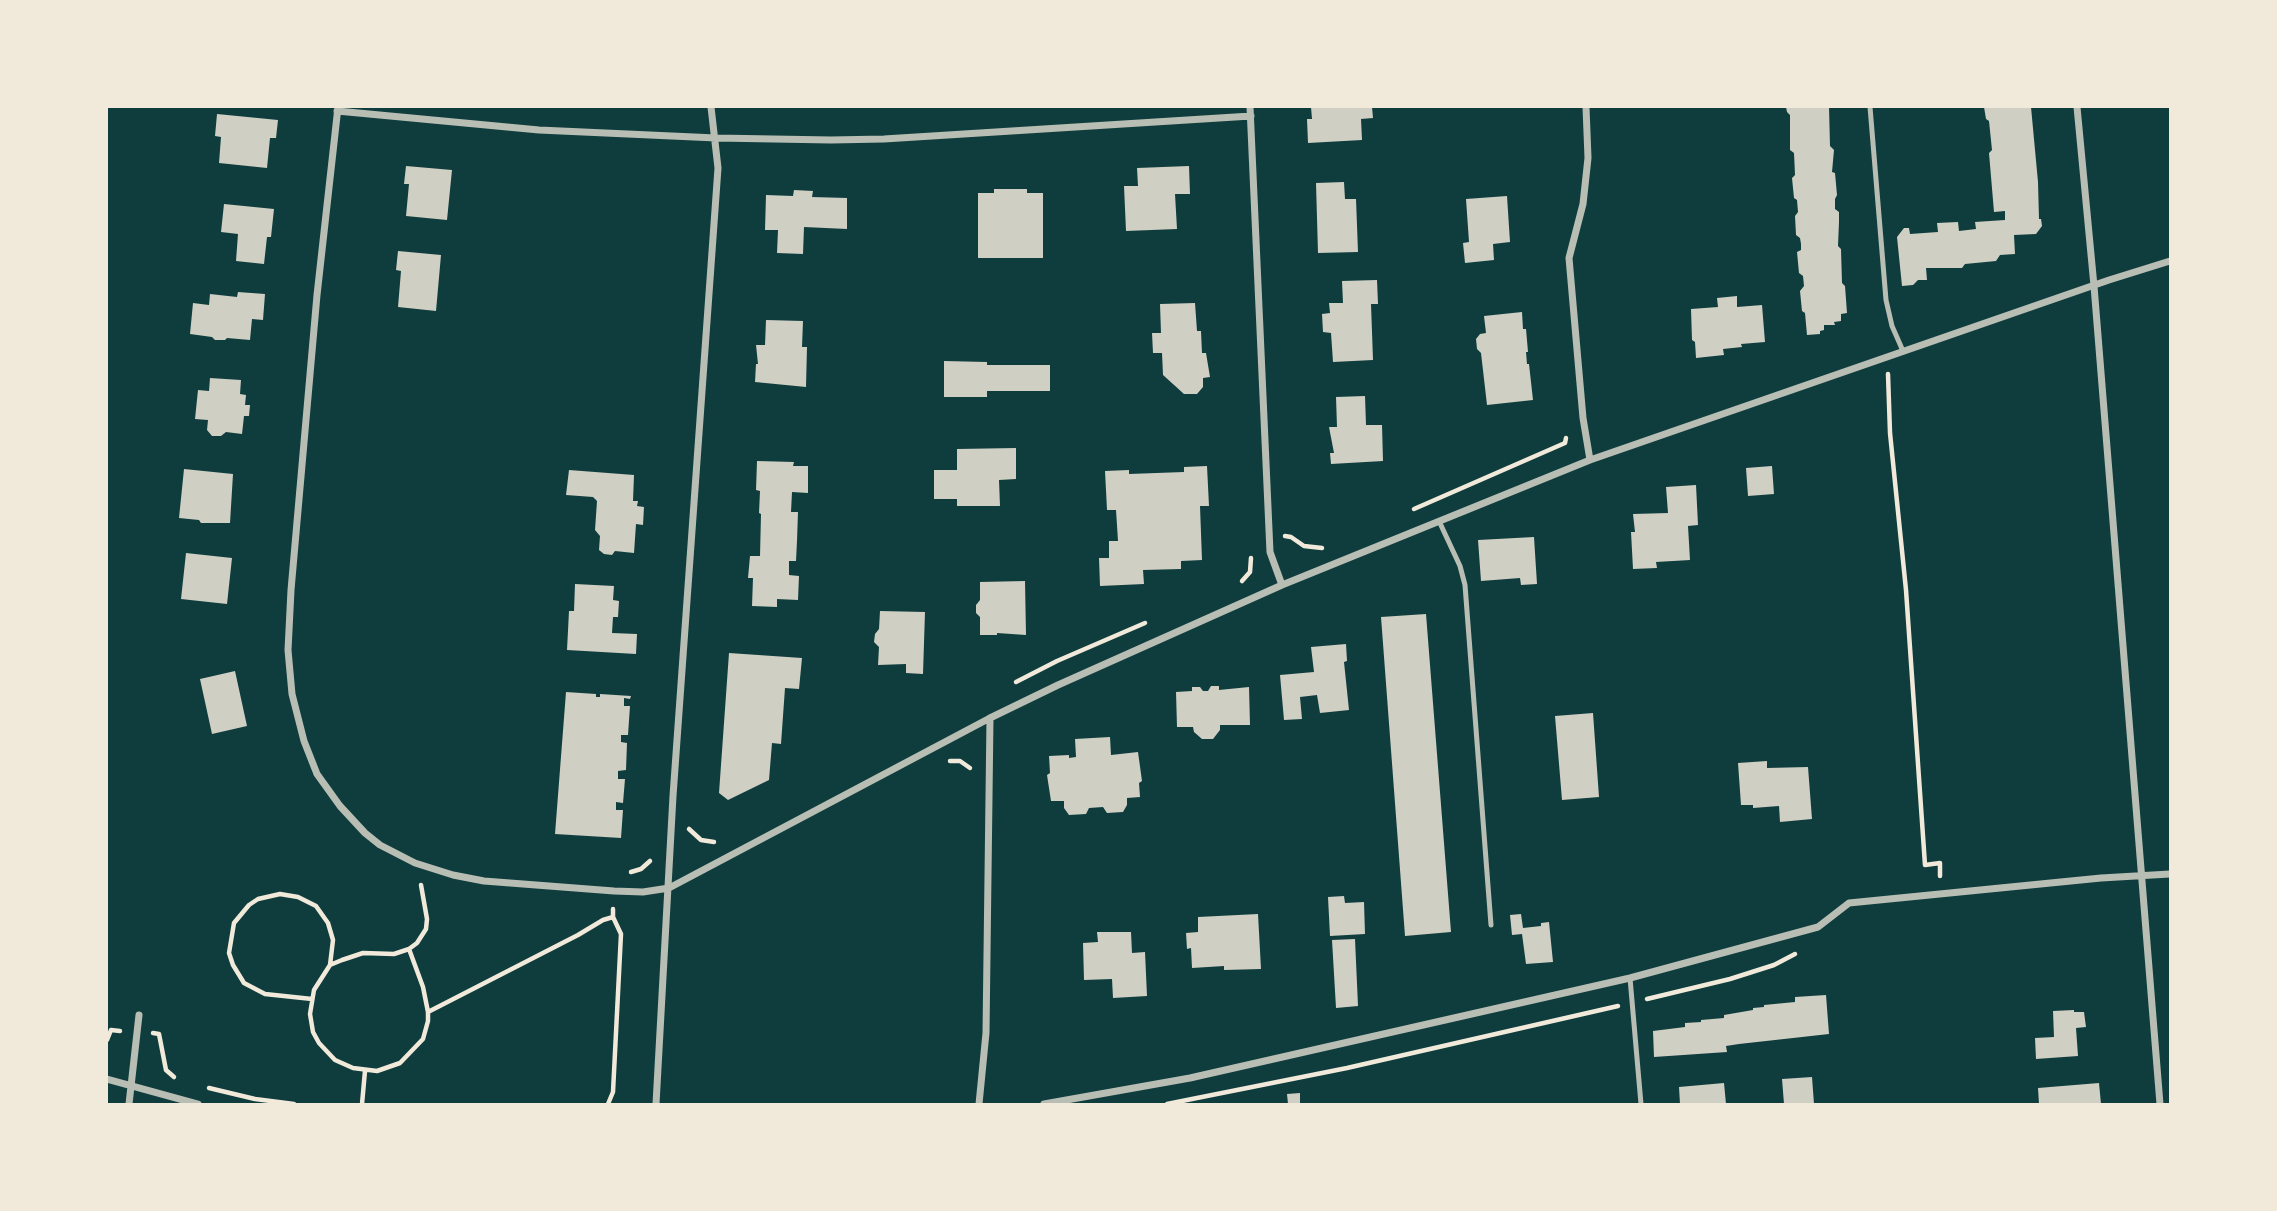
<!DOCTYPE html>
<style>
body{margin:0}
#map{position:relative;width:2277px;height:1211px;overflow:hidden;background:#0f3d3e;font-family:"DejaVu Sans",sans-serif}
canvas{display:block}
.frame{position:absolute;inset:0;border:108px solid #f1e9da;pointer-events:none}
</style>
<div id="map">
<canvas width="2277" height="1211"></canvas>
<div class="frame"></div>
</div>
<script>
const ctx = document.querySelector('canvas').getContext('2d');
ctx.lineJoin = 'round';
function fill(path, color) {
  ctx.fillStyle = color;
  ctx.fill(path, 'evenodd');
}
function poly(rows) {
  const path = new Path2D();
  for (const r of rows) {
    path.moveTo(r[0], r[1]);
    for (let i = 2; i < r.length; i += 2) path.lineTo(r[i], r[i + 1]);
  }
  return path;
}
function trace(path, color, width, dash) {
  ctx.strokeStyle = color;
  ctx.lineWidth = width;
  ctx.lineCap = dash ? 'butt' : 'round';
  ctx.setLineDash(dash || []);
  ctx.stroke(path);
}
const building = poly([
 [1311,107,1372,107,1373,118,1361,119,1362,140,1308,143,1307,119,1312,119],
 [1786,107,1829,107,1830,146,1834,150,1832,172,1835,173,1837,195,1835,199,1835,209,1839,212,1839,222,1838,246,1841,249,1842,283,1845,286,1847,313,1841,314,1841,321,1834,322,1835,325,1824,325,1824,330,1820,331,1820,334,1807,335,1805,313,1802,311,1800,291,1804,286,1803,276,1799,273,1797,252,1801,250,1801,244,1800,238,1796,235,1795,216,1798,212,1797,200,1794,198,1792,178,1795,175,1794,153,1790,150,1790,115,1787,112],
 [1984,107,2031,107,2038,182,2039,219,2041,219,2042,226,2036,234,2014,235,2015,254,2000,255,1996,261,1965,264,1962,268,1926,268,1927,280,1918,280,1913,285,1902,286,1897,237,1904,228,1909,228,1910,234,1938,232,1937,223,1958,222,1959,231,1976,229,1975,222,2005,220,2005,211,1994,212,1989,153,1992,150,1989,121,1986,119],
 [217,114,278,120,276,138,270,138,267,168,219,163,221,137,215,136],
 [406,166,452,170,447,220,406,216,409,184,404,184],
 [1189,166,1190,194,1175,194,1177,229,1126,231,1124,186,1138,186,1137,168],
 [1344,182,1345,199,1356,199,1358,252,1318,253,1316,183],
 [994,189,1027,189,1027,193,1043,193,1043,258,978,258,978,193,994,193],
 [794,190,813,191,812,197,847,198,847,229,804,227,803,254,777,253,778,230,765,230,766,195,793,196],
 [1507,196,1510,242,1493,244,1494,260,1465,263,1463,243,1469,242,1466,199],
 [224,204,274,209,271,237,267,237,264,264,236,261,238,234,221,232],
 [398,251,441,255,436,311,398,307,401,271,396,270],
 [1377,280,1378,304,1371,304,1373,360,1333,362,1331,333,1323,332,1322,314,1330,313,1329,303,1343,303,1342,281],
 [238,292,265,294,263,320,252,319,250,340,227,338,225,340,215,340,212,337,190,334,193,303,209,305,210,294,237,297],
 [1737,296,1737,307,1762,305,1765,342,1741,344,1742,347,1723,349,1724,355,1696,358,1695,342,1692,340,1691,309,1718,307,1717,298],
 [1195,303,1197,331,1201,331,1202,353,1206,353,1210,377,1203,378,1203,387,1197,394,1184,394,1163,375,1162,353,1153,353,1152,333,1161,333,1160,304],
 [1522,312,1523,329,1526,329,1528,352,1526,352,1527,364,1529,364,1533,400,1487,405,1481,353,1477,349,1476,339,1480,334,1486,333,1484,316],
 [766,320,803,321,802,347,807,347,806,387,755,382,756,364,758,364,756,345,765,345],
 [944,361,987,362,987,365,1050,365,1050,391,987,391,987,397,944,397],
 [210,378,241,380,240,394,246,395,245,405,250,405,249,416,244,416,242,434,226,432,221,436,212,436,207,430,208,420,195,419,198,390,209,391],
 [1365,396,1366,425,1382,425,1383,461,1331,464,1330,453,1334,453,1329,427,1337,427,1336,397],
 [1016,448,1016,479,999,480,1000,506,957,506,957,499,934,499,934,470,957,470,957,449],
 [757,461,794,462,793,466,808,466,808,493,792,492,791,512,798,512,797,541,796,561,789,561,789,575,799,576,798,600,777,599,777,607,752,606,753,578,748,578,750,556,760,556,761,514,759,513,760,491,756,490],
 [1207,466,1209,506,1200,506,1202,560,1181,561,1181,569,1143,570,1144,584,1100,586,1099,558,1109,558,1109,541,1118,541,1116,510,1107,510,1105,471,1129,470,1129,474,1184,472,1184,467],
 [1772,466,1774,494,1748,496,1746,468],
 [184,469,233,474,230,523,201,523,199,520,179,518],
 [569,470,634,475,633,501,638,501,637,506,644,507,643,525,636,524,634,553,615,551,612,555,604,554,599,550,600,536,595,530,597,501,593,497,566,495],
 [1696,485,1698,525,1688,526,1690,560,1656,562,1657,568,1633,569,1631,532,1635,532,1633,514,1668,513,1666,487],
 [1534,537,1537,584,1521,585,1520,578,1481,581,1478,540],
 [186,553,232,558,227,604,181,599],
 [1025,581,1026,635,997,633,997,635,980,635,980,617,976,613,976,605,980,600,980,582],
 [575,584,614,586,613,600,619,601,618,617,613,617,612,633,637,634,636,654,567,650,569,611,574,611],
 [880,611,925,612,923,674,906,673,906,664,878,665,879,647,874,642,875,634,879,629],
 [1426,614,1451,932,1405,936,1381,617],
 [1346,644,1347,661,1344,662,1349,710,1320,713,1317,695,1300,697,1302,719,1284,720,1280,675,1314,672,1311,647],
 [729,653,802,658,799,689,785,688,781,744,772,743,769,780,728,800,719,793],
 [235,671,247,726,212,734,200,679],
 [1211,686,1219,686,1219,690,1249,687,1250,725,1220,725,1220,730,1213,739,1202,739,1194,732,1193,727,1177,727,1176,692,1192,691,1192,687,1200,687,1203,691,1208,691],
 [566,692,596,694,596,697,600,697,600,694,631,696,630,699,624,698,624,706,630,706,628,735,621,735,621,742,627,743,626,770,618,771,618,779,625,779,623,803,616,802,616,810,623,810,621,838,555,834],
 [1593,713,1599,797,1562,800,1555,716],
 [1110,737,1111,755,1138,752,1142,781,1139,783,1140,797,1127,798,1127,805,1123,812,1107,813,1103,807,1089,808,1086,814,1069,815,1064,808,1064,801,1051,801,1047,775,1050,773,1049,756,1069,755,1069,758,1076,757,1075,739],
 [1767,761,1767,768,1808,767,1812,819,1780,822,1779,806,1753,808,1753,805,1741,805,1738,763],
 [1344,896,1345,903,1364,902,1365,934,1330,936,1328,897],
 [1258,914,1261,969,1224,970,1224,966,1192,968,1191,948,1187,949,1186,933,1198,932,1198,917],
 [1521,914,1523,928,1541,926,1541,923,1549,922,1553,962,1526,964,1522,934,1512,935,1510,915],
 [1097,932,1131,932,1132,953,1145,952,1147,996,1113,998,1112,979,1084,980,1083,943,1098,942],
 [1355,939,1358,1006,1336,1008,1332,940],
 [1826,995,1829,1034,1739,1044,1726,1046,1727,1052,1654,1057,1653,1031,1685,1027,1685,1023,1701,1022,1701,1020,1724,1018,1724,1015,1753,1010,1753,1008,1764,1007,1764,1005,1795,1002,1795,997],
 [2074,1010,2074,1012,2084,1012,2086,1027,2076,1028,2078,1056,2036,1059,2035,1038,2054,1037,2053,1011],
 [1812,1077,1814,1104,1784,1104,1782,1079],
 [1724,1083,1726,1104,1680,1104,1679,1087],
 [2099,1083,2101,1104,2039,1104,2038,1088],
 [1300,1093,1300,1104,1288,1104,1287,1094]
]);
const path = poly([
 [1888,374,1890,433,1906,590,1925,865,1940,863,1940,876],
 [1414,509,1565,443,1566,438],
 [1285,536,1291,537,1304,546,1322,548],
 [1242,581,1250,572,1251,558],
 [1016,682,1057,661,1145,623],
 [950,761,960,761,970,768],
 [689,829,701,840,714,842],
 [631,872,641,869,650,861],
 [409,949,423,987,428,1012,428,1021,423,1039,400,1063,377,1071,353,1068,335,1060,319,1043,313,1032,310,1014,314,990,330,965,342,960,363,953,394,954,409,949,417,943,426,929,427,919,421,885],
 [312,999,265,994,244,983,233,965,229,953,234,923,249,905,258,899,280,894,298,897,316,906,328,923,333,940,330,965],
 [1647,999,1730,979,1774,965,1795,954],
 [428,1012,578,935,603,920,613,917],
 [153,1033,159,1034,166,1070,174,1077],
 [107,1040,111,1030,120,1031],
 [209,1088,255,1099,294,1104],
 [362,1104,365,1071],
 [608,1104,613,1092,621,934,613,917,613,909],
 [1167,1104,1347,1068,1618,1006]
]);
const service = poly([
 [1870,107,1886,300,1892,326,1903,351],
 [1439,521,1460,566,1465,585,1491,925],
 [1630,978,1641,1104]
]);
const minor = poly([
 [338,107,317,295,291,590,288,650,292,694,304,741,317,774,340,806,365,833,380,845,415,863,453,875,484,881,614,891,643,892,669,888,990,718,1058,685,1282,585,1590,460,2109,280,2170,261],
 [1250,107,1270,552,1282,585],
 [1586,107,1588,158,1583,204,1569,258,1583,418,1590,460],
 [2077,107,2094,286,2160,1104],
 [337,111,539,130,716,138,831,140,884,139,1251,116],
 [107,1079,198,1104],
 [129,1104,139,1015],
 [656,1104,673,796,718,168,711,107],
 [979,1104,986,1033,990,718],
 [1044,1104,1190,1078,1630,978,1818,927,1849,903,2101,878,2170,874]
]);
fill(building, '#cfcfc3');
trace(path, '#f1e9da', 4.5);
trace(service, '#b8beb3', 5);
trace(minor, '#b8beb3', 7);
</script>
